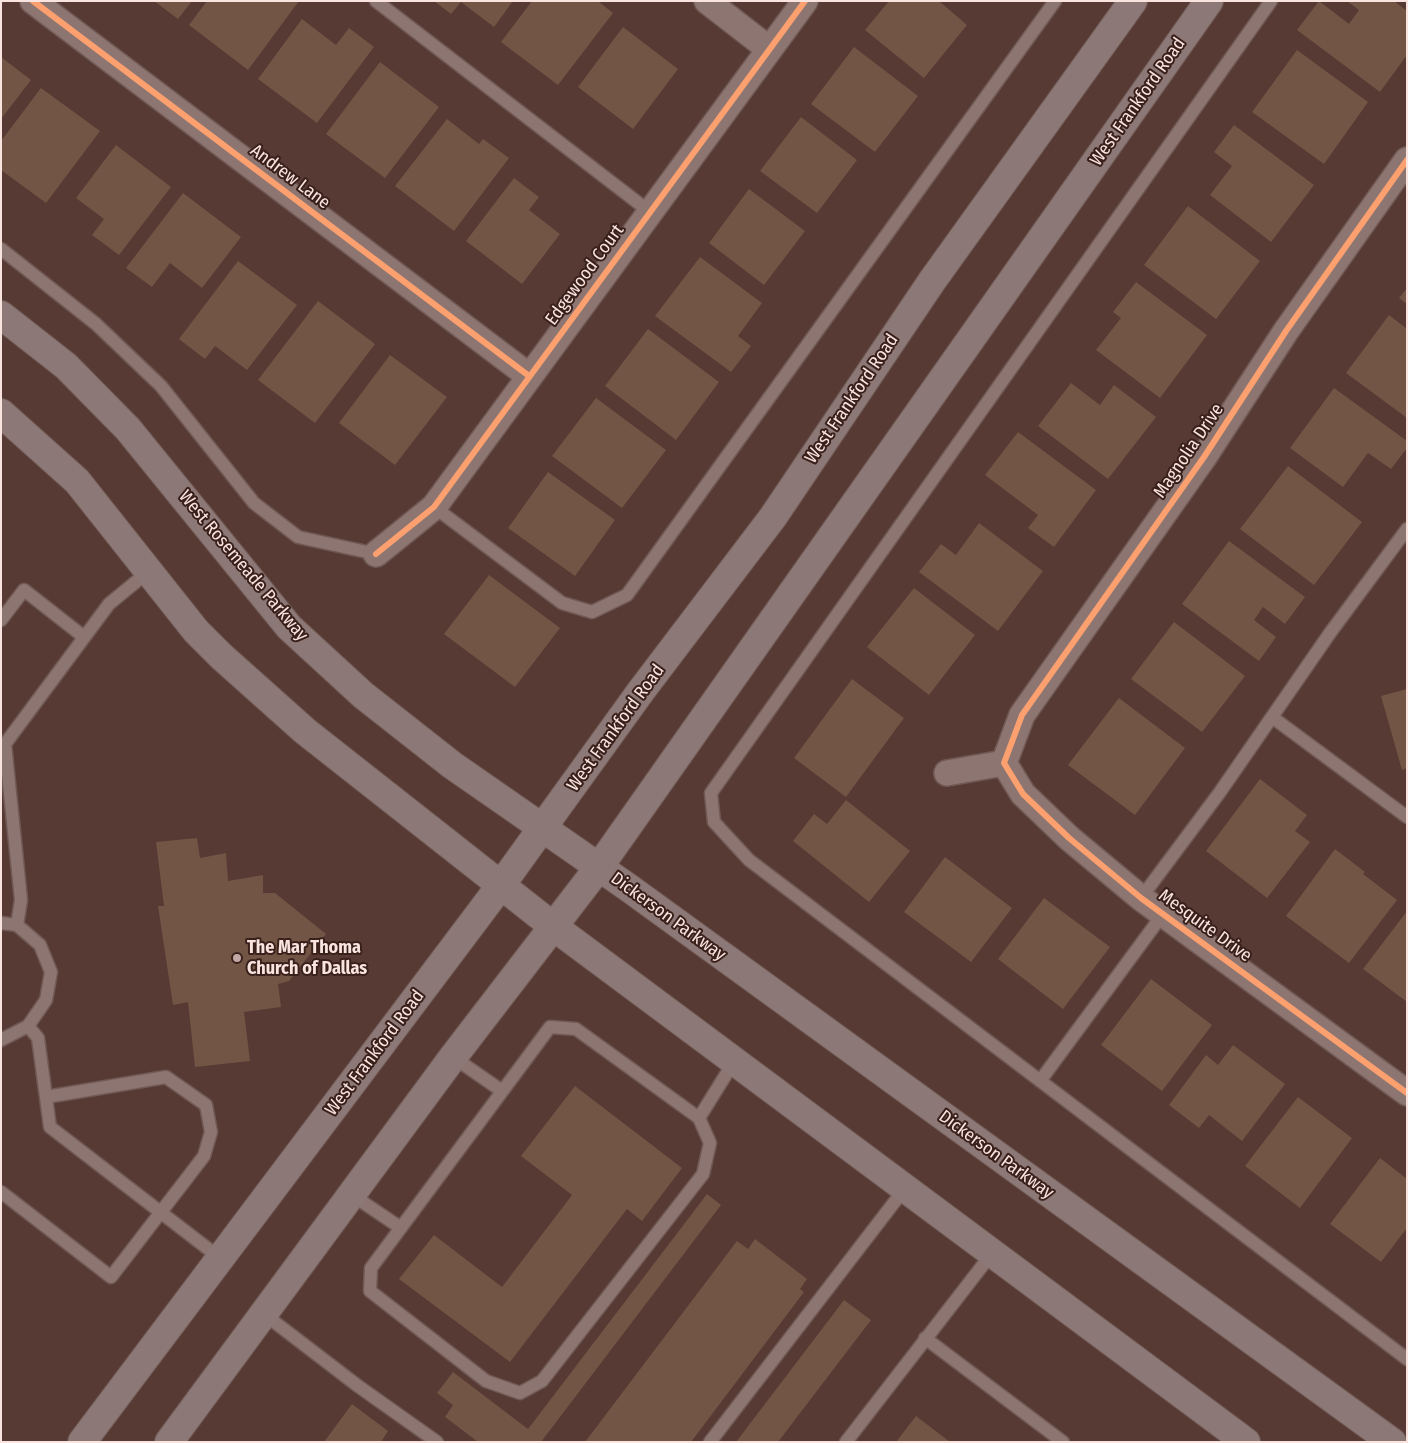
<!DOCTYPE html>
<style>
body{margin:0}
#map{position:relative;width:1408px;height:1443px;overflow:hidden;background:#573a34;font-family:"Fira Sans Condensed",sans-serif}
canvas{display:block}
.frame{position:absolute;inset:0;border:2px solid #fae4e0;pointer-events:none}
</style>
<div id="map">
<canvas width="1408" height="1443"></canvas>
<div class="frame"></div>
</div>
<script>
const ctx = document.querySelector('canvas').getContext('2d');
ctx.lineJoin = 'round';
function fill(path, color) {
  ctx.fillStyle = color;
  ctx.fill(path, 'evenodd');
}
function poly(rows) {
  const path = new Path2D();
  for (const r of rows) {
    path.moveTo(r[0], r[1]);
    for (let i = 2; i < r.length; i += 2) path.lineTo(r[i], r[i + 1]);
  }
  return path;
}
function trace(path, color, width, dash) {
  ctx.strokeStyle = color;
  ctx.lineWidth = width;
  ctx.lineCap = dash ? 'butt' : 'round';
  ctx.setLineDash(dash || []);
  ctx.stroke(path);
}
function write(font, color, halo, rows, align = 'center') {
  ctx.font = font + ' "Fira Sans Condensed",sans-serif';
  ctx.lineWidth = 4;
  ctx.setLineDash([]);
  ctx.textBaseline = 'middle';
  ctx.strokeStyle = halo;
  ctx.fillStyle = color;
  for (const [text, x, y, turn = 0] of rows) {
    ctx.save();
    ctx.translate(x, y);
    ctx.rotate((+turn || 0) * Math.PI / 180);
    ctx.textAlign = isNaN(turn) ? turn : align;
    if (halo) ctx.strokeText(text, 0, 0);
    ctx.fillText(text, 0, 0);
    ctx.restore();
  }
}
const building = poly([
 [154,1,192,1,178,19],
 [207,1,299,1,248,70,189,25],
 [434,1,513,1,494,27,461,2,451,14],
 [532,1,598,1,613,13,558,85,501,42],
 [889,1,939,1,967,25,924,78,865,30],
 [1319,1,1349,24,1359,10,1347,1,1394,1,1407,11,1407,55,1380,92,1297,30],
 [302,19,336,45,349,28,374,47,317,123,258,79],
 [623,27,678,69,633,129,578,87],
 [854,47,918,96,875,152,811,104],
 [1297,50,1368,102,1324,164,1252,112],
 [1,57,31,80,1,119],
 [380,62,439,107,385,178,326,134],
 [41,88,100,131,46,203,1,170,1,141],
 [801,117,857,160,817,213,760,171],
 [447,119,479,144,483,139,509,158,454,231,395,186],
 [1234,125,1314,185,1271,242,1210,195,1232,166,1214,152],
 [116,145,171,187,119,255,92,235,104,219,76,198],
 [514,178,539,197,529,210,560,234,522,284,466,241],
 [749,189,805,231,764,285,709,243],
 [183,193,241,237,202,288,170,263,152,287,126,268],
 [1188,206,1260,261,1216,319,1144,265],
 [700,257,762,303,738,336,751,346,731,372,655,316],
 [238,261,297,305,247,370,215,346,205,359,179,339],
 [1136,282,1207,335,1160,398,1096,350,1121,318,1113,312],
 [1407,288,1407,304,1399,298],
 [318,301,375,344,315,423,258,380],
 [1389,315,1407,329,1407,418,1346,373],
 [648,329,719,382,676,440,605,386],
 [390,355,447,397,395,465,339,423],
 [1071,383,1100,405,1114,385,1156,417,1108,479,1038,426],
 [1334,388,1407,441,1407,448,1391,469,1368,453,1343,487,1290,448],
 [596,398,666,450,622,508,552,456],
 [1018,432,1096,490,1054,547,1028,528,1038,515,985,475],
 [1288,466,1362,522,1314,585,1240,529],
 [548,472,615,520,575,576,508,528],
 [979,523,1043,571,998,631,919,572,941,544,956,555],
 [1229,541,1305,597,1285,624,1263,607,1254,620,1276,637,1259,661,1182,604],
 [489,575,560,628,515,687,444,634],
 [914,588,975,635,929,695,867,647],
 [1174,622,1245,676,1202,732,1131,679],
 [852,679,904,718,846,797,794,758],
 [1407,689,1407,768,1402,770,1381,696],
 [1119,698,1185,748,1135,815,1068,765],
 [1260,779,1307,815,1295,831,1310,842,1267,898,1206,851],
 [846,800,910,851,869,902,793,841,814,814,827,824],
 [197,838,200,858,226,853,228,881,263,875,263,893,275,893,326,934,289,981,278,984,281,1007,244,1012,250,1061,195,1067,188,1002,173,1005,158,906,164,906,156,842],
 [1335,849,1365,872,1363,874,1397,900,1349,963,1286,916],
 [945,857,1012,908,971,962,904,912],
 [1044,898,1110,947,1063,1009,998,959],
 [1407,911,1407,1002,1363,969],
 [1151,979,1212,1025,1162,1091,1101,1045],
 [1233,1045,1285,1084,1242,1141,1209,1115,1199,1128,1169,1105,1206,1055,1218,1065],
 [575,1086,682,1168,642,1221,627,1209,510,1362,399,1279,434,1235,502,1287,572,1195,521,1156],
 [1298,1097,1352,1138,1300,1208,1245,1166],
 [1380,1158,1407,1179,1407,1228,1381,1262,1330,1224],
 [707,1194,721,1205,541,1442,478,1442,445,1417,453,1405,437,1393,453,1372,528,1429],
 [755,1239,807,1279,800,1289,804,1292,691,1442,585,1442,737,1241,748,1249],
 [844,1300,871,1320,778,1442,736,1442],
 [352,1404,388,1431,381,1442,324,1442],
 [916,1416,950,1442,896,1442]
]);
const lane = poly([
 [376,1,650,212],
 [1271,1,711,793,714,822,749,860,1407,1359],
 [1,249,96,324,161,386,254,503,298,537,376,554],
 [434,507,562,603,592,612,627,595,1055,1],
 [1,620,24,590,84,637],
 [1272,717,1407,817],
 [1141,898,1220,792,1330,633,1407,529],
 [1,923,17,925,40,945,51,972,46,1000,28,1026,1,1040],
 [17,925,21,900,5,744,109,604,149,571],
 [28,1026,38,1038,50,1127,220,1258],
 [550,1027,576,1029,699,1118,710,1143,703,1174,542,1381,520,1393,486,1381,370,1291,371,1268,550,1027],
 [453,1057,502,1091],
 [1040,1081,1163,914],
 [699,1118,735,1060],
 [1,1192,111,1277,204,1156,211,1132,206,1105,166,1077,46,1097],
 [352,1195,401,1228],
 [264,1314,358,1386,437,1442],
 [925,1338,1063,1442],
 [710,1442,906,1187],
 [846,1442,993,1252]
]);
const street = poly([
 [33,1,529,376],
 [707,1,769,49],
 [376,554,434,507,805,1],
 [1004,763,1022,715,1204,457,1286,331,1407,160],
 [1004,763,1023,794,1069,838,1141,898,1407,1093],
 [947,773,1004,763]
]);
const secondary = poly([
 [1,315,66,366,128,429,289,627,363,695,452,765,629,888,1392,1442],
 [1,413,77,481,196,631,221,656,305,731,554,927,1246,1442],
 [82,1442,501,885,641,691,773,517,932,281,1133,1],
 [169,1442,453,1057,599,867,1209,1]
]);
const cycleway = poly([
 [33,1,529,376],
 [1407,160,1286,331,1204,457,1022,715,1004,763,1023,794,1069,838,1141,898,1407,1093],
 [376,554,434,507,805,1]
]);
const markers = [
 [237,958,5,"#c1a8a4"]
];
const streetNames = [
 ["West Frankford Road",1138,102,-55],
 ["Andrew Lane",290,177,37],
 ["Edgewood Court",585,275,-54],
 ["West Frankford Road",852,399,-56],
 ["Magnolia Drive",1189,451,-56],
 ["West Rosemeade Parkway",243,566,50],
 ["West Frankford Road",616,728,-54],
 ["Dickerson Parkway",668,917,36],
 ["Mesquite Drive",1205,926,36],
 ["West Frankford Road",375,1053,-53],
 ["Dickerson Parkway",996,1155,36]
];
const poiNames = [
 ["The Mar Thoma",247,948],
 ["Church of Dallas",247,969]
];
fill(building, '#725544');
trace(lane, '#705954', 15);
trace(street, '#705954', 28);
trace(secondary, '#705954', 30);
trace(lane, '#8d7671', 12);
trace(street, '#8d7671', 25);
trace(secondary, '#8c7876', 28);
trace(cycleway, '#fca06f', 6);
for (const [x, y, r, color] of markers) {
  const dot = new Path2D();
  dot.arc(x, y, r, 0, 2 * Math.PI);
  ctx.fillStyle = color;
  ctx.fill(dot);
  trace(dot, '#3a201b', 2);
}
write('18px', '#fae4e0', '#3a201b', streetNames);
write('bold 18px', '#fae4e0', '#3a201b', poiNames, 'left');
</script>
